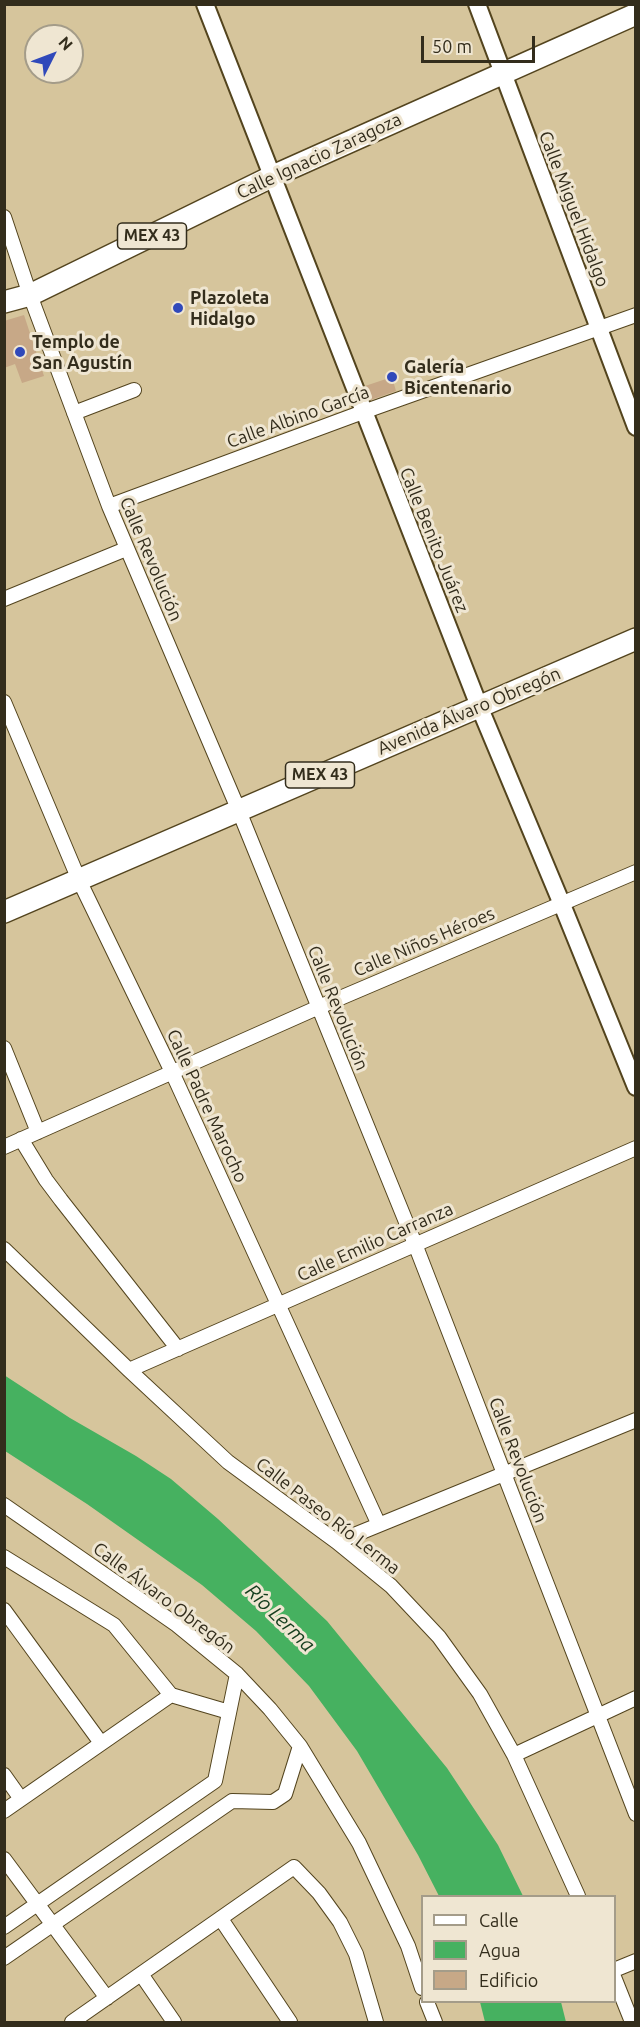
<!DOCTYPE html>
<meta charset="utf-8">
<style>
body{margin:0}
#map{position:relative;width:640px;height:2027px;overflow:hidden;background:#d6c59c;font-family:Ubuntu,sans-serif}
canvas{display:block}
.frame{position:absolute;inset:0;border:6px solid #332d1c;pointer-events:none}
.legend{position:absolute;left:421px;top:1895px;width:195px;height:108px;box-sizing:border-box;background:#efe6d2;border:2px solid #a49c89;margin:0;padding:8px 10px;list-style:none;font-size:18px;color:#332d1c}
.legend li{display:flex;align-items:center;gap:12px;height:30px}
.legend b{width:30px;border:2px solid #a49c89}
.north{position:absolute;left:24px;top:24px;width:60px;height:60px;box-sizing:border-box;background:#efe6d2;border:2px solid #a49c89;border-radius:50%;rotate:48deg;font-size:16px;font-weight:700;line-height:24px;text-align:center;color:#332d1c}
.north::after{content:'';display:block;margin:auto;width:21px;height:27px;background:#3049ba;clip-path:polygon(50% 0,100% 100%,50% 72%,0 100%)}
.scale{position:absolute;left:421px;top:36px;width:114px;height:27px;box-sizing:border-box;border:3px solid #332d1c;border-top:0;padding-left:8px;font-size:18px;line-height:21px;white-space:nowrap;color:#332d1c;-webkit-text-stroke:4px #efe6d2;paint-order:stroke}
</style>
<div id="map">
<canvas width="640" height="2027"></canvas>
<div class="frame"></div>
<ul class="legend">
<li><b style="height:8px;background:#fff"></b>Calle</li>
<li><b style="height:16px;background:#46b160"></b>Agua</li>
<li><b style="height:16px;background:#c7a887"></b>Edificio</li>
</ul>
<div class="north">N</div>
<div class="scale">50 m</div>
</div>
<script>
const ctx = document.querySelector('canvas').getContext('2d');
ctx.lineJoin = 'round';
function fill(path, color) {
  ctx.fillStyle = color;
  ctx.fill(path, 'evenodd');
}
function poly(rows) {
  const path = new Path2D();
  for (const r of rows) {
    path.moveTo(r[0], r[1]);
    for (let i = 2; i < r.length; i += 2) path.lineTo(r[i], r[i + 1]);
  }
  return path;
}
function trace(path, color, width, dash) {
  ctx.strokeStyle = color;
  ctx.lineWidth = width;
  ctx.lineCap = dash ? 'butt' : 'round';
  ctx.setLineDash(dash || []);
  ctx.stroke(path);
}
function write(font, color, halo, rows, align = 'center') {
  ctx.font = font + ' Ubuntu,sans-serif';
  ctx.lineWidth = 6;
  ctx.setLineDash([]);
  ctx.textBaseline = 'middle';
  ctx.strokeStyle = halo;
  ctx.fillStyle = color;
  for (const [text, x, y, turn = 0] of rows) {
    ctx.save();
    ctx.translate(x, y);
    ctx.rotate((+turn || 0) * Math.PI / 180);
    ctx.textAlign = isNaN(turn) ? turn : align;
    if (halo) ctx.strokeText(text, 0, 0);
    ctx.fillText(text, 0, 0);
    ctx.restore();
  }
}
const water = poly([
 [4,1375,70,1418,136,1456,171,1479,218,1519,327,1621,447,1768,498,1845,523,1896,439,1896,418,1855,357,1751,309,1686,256,1631,202,1585,87,1504,5,1451],
 [480,2002,561,2002,566,2022,485,2022]
]);
const building = poly([
 [24,315,44,376,22,383,15,364,4,368,4,321],
 [392,377,396,391,371,400,365,386]
]);
const minor = poly([
 [4,217,30,295,109,506,239,811,415,1244,636,1814],
 [74,413,134,390],
 [109,506,363,412,636,315],
 [4,599,126,549],
 [4,702,79,880,172,1072,379,1525],
 [4,1048,38,1132],
 [21,1139,46,1180,61,1200,178,1349],
 [4,1147,319,1007,636,872],
 [4,1249,129,1370,228,1462,337,1542,391,1586,439,1637,480,1694,514,1755,578,1896],
 [129,1370,636,1148],
 [4,1505,177,1625,237,1674,270,1709,300,1746,359,1843,408,1946,422,1988],
 [337,1542,636,1420],
 [4,1557,114,1625,171,1695,229,1712],
 [4,1610,101,1743],
 [514,1755,636,1698],
 [4,1775,21,1799],
 [4,1811,171,1695],
 [4,1859,107,1998],
 [221,1919,290,2022],
 [4,1927,215,1781,237,1674],
 [4,1958,232,1801,273,1802,285,1794,300,1746],
 [614,1970,636,1961],
 [141,1974,174,2022],
 [614,1977,632,2022],
 [427,2002,435,2022],
 [72,2022,294,1867,319,1893,340,1922,356,1954,376,2022]
]);
const tertiary = poly([
 [205,4,479,706,561,902,636,1087],
 [477,4,636,427]
]);
const primary = poly([
 [4,302,30,295,273,176,636,14],
 [4,912,636,639]
]);
const markers = [
 [178,308,6,"#3049ba"],
 [20,352,6,"#3049ba"],
 [392,377,6,"#3049ba"]
];
const shields = [
 [152,236,69],
 [320,775,69]
];
const shieldNames = [
 ["MEX 43",152,236],
 ["MEX 43",320,775]
];
const streetNames = [
 ["Calle Ignacio Zaragoza",319,156,-25],
 ["Calle Miguel Hidalgo",574,209,69],
 ["Calle Albino García",298,417,-20],
 ["Calle Benito Juárez",434,540,68],
 ["Calle Revolución",151,559,67],
 ["Avenida Álvaro Obregón",469,711,-23],
 ["Calle Niños Héroes",424,942,-23],
 ["Calle Revolución",338,1008,68],
 ["Calle Padre Marocho",207,1106,65],
 ["Calle Emilio Carranza",375,1242,-24],
 ["Calle Revolución",518,1460,69],
 ["Calle Paseo Río Lerma",328,1516,38],
 ["Calle Álvaro Obregón",164,1598,37]
];
const poiNames = [
 ["Plazoleta",190,298],
 ["Hidalgo",190,319],
 ["Templo de",32,342],
 ["San Agustín",32,363],
 ["Galería",404,367],
 ["Bicentenario",404,388]
];
const waterNames = [
 ["Río Lerma",280,1618,44]
];
fill(water, '#46b160');
fill(building, '#c7a887');
trace(minor, '#53441e', 16);
trace(tertiary, '#53441e', 20);
trace(primary, '#53441e', 24);
trace(minor, '#fff', 14);
trace(tertiary, '#fff', 16);
trace(primary, '#fff', 21);
for (const [x, y, r, color] of markers) {
  const dot = new Path2D();
  dot.arc(x, y, r, 0, 2 * Math.PI);
  ctx.fillStyle = color;
  ctx.fill(dot);
  trace(dot, '#efe6d2', 2);
}
for (const [x, y, w] of shields) {
  const box = new Path2D();
  box.roundRect(x - w / 2, y - 13, w, 26, 4.5);
  ctx.fillStyle = '#efe6d2';
  ctx.fill(box);
  trace(box, '#332d1c', 1.5);
}
write('bold 16px', '#332d1c', null, shieldNames);
write('18px', '#332d1c', '#efe6d2', streetNames);
write('bold 18px', '#332d1c', '#efe6d2', poiNames, 'left');
write('italic 20px', '#133d1d', '#efe6d2', waterNames);
</script>
